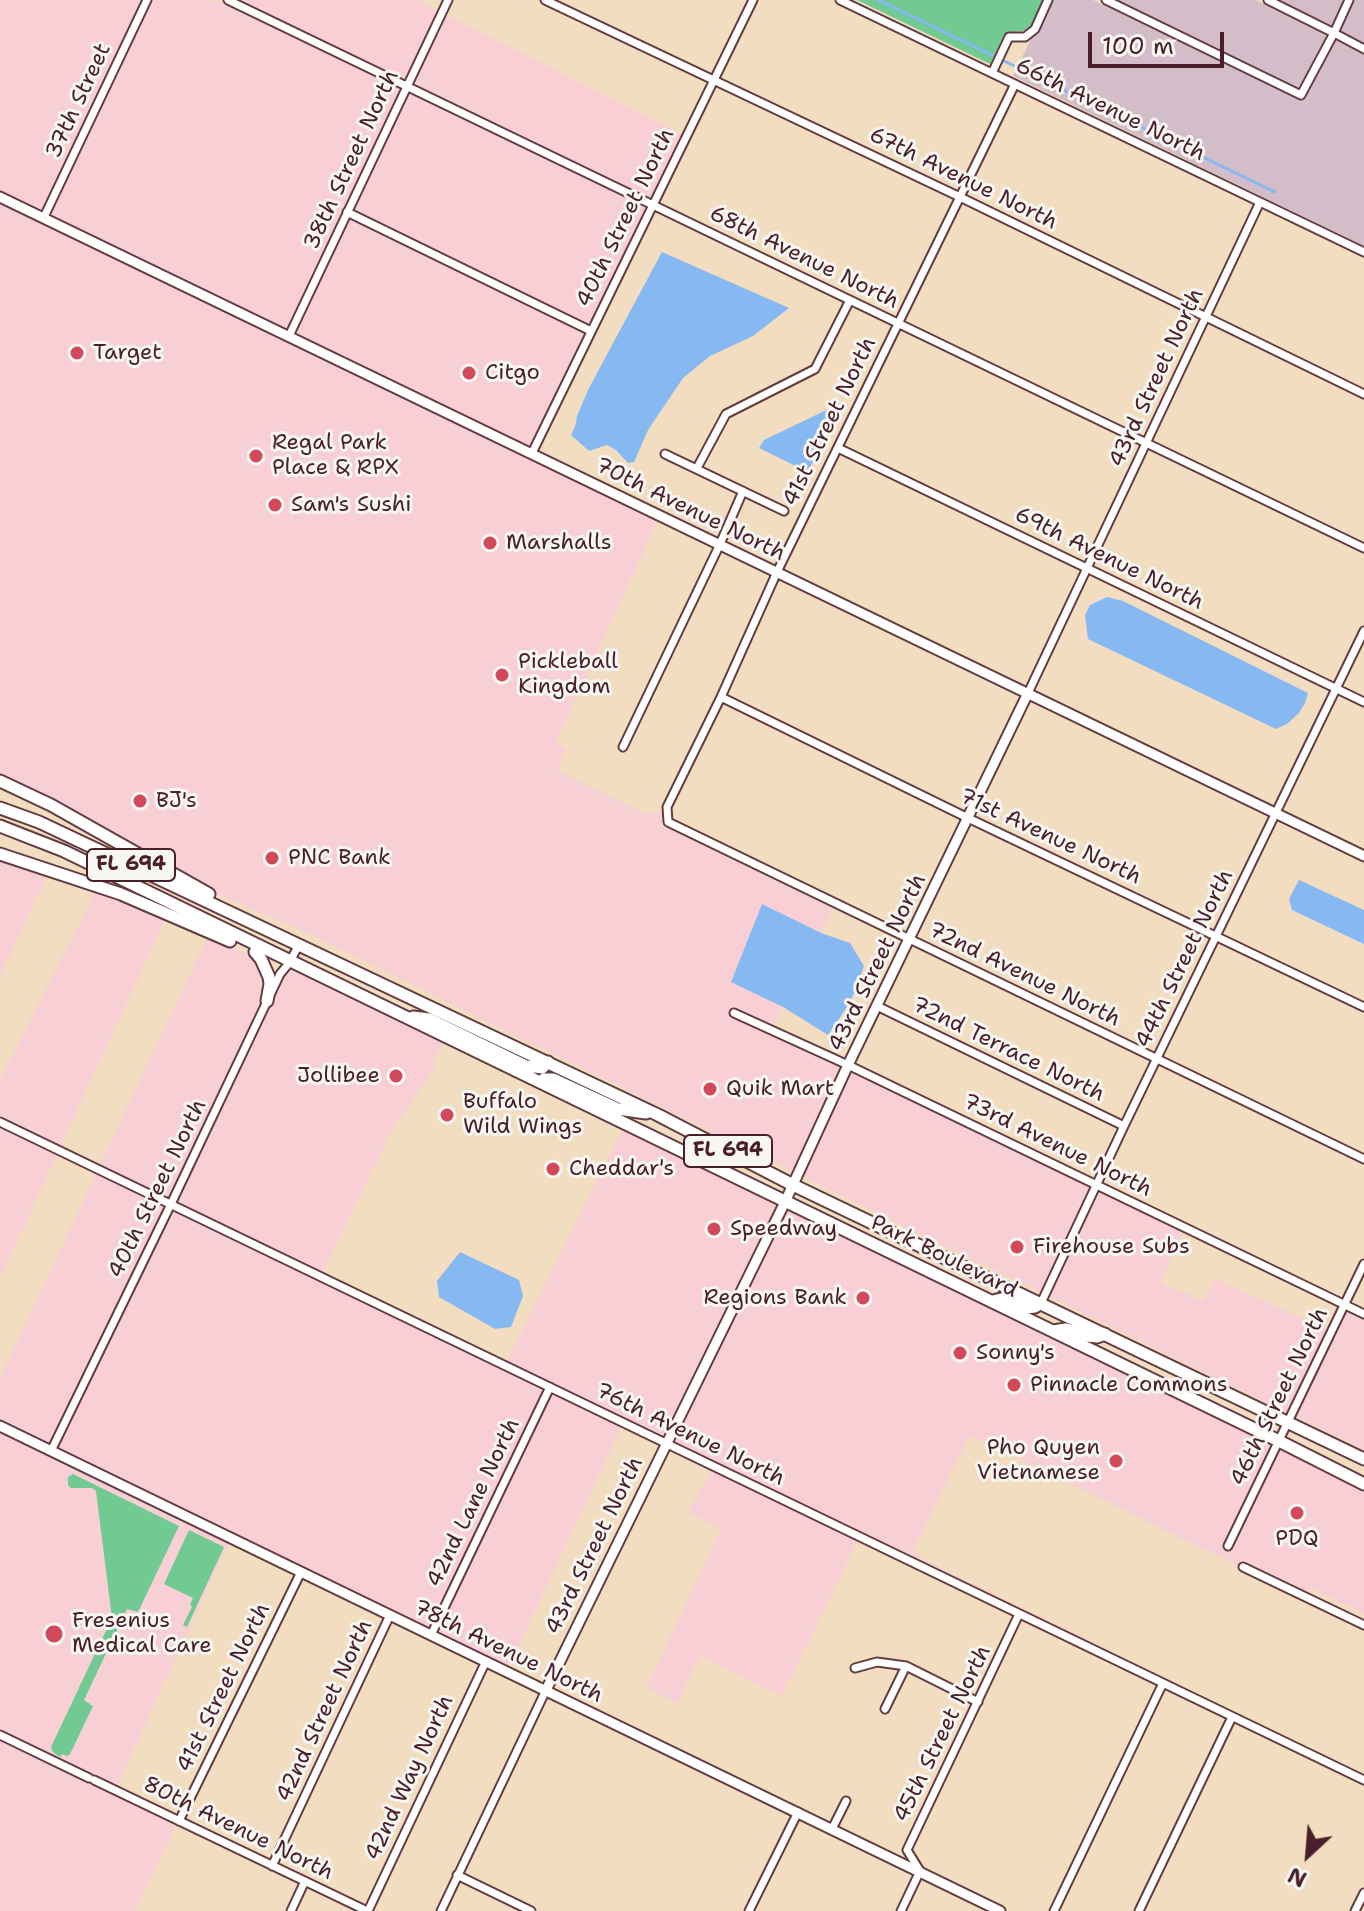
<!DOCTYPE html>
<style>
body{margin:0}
#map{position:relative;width:1364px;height:1911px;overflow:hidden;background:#f2ddc0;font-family:"Shantell Sans",sans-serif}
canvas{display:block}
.north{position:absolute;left:1268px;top:1815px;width:80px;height:80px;-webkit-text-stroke:6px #f6f6f2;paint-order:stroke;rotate:206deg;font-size:22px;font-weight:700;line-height:32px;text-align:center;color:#4a1f2b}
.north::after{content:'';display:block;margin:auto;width:28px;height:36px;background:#4a1f2b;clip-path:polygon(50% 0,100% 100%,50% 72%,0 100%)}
.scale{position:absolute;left:1088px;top:32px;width:136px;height:36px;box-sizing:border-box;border:4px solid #4a1f2b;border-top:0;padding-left:10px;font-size:24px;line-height:28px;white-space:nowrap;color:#4a1f2b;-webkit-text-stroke:6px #f6f6f2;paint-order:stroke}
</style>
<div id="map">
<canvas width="1364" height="1911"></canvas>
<div class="north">N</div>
<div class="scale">100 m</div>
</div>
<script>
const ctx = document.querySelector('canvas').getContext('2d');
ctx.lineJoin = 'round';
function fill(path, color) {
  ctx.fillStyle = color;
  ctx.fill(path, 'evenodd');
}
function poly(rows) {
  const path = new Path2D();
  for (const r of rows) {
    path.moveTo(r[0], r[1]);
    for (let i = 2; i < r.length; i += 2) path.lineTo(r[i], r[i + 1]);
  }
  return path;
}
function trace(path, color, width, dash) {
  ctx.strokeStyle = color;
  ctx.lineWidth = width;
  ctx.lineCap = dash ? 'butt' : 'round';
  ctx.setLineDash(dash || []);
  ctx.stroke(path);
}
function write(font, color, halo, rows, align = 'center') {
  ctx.font = font + ' "Shantell Sans",sans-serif';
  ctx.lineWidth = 6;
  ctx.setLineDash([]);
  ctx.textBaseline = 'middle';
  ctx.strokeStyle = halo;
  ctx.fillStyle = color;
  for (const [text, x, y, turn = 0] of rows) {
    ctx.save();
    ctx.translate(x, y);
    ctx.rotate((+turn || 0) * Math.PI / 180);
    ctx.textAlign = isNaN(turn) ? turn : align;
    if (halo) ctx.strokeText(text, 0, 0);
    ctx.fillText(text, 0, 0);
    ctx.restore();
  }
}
const built = poly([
 [0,0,142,0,42,211,0,191],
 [152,0,216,0,400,89,287,329,50,215],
 [241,0,417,0,438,11,405,79],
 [446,15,682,134,650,198,413,83],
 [409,93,646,207,589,324,354,209],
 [0,203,658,520,556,742,567,749,557,770,646,814,659,811,662,813,662,825,664,828,667,828,834,909,821,933,762,904,731,982,783,1007,774,1025,732,1006,728,1015,842,1068,794,1172,309,934,220,895,44,796,0,776],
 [349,219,584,334,530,446,295,333],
 [0,860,48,874,0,976],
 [96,891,166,918,61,1145,0,1116,0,1079],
 [208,936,252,956,257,963,265,985,263,1000,169,1198,100,1164],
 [291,969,443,1043,435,1058,434,1069,392,1130,323,1272,178,1202,284,977],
 [850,1072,1090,1187,1041,1293,802,1176],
 [0,1128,57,1155,0,1278],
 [622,1130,778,1205,663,1436,507,1361],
 [96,1174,165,1207,49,1444,0,1420,0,1378],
 [1098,1191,1182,1232,1161,1283,1203,1301,1215,1279,1327,1329,1287,1413,1050,1297],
 [786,1210,1272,1443,1223,1549,1231,1552,1281,1448,1364,1490,1364,1614,1310,1587,1308,1592,1242,1560,1238,1566,973,1436,968,1439,914,1549,915,1555,1154,1673,672,1440],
 [173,1211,621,1428,509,1666,58,1448],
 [1346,1311,1364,1320,1364,1450,1296,1417],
 [0,1431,229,1542,117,1786,93,1774,88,1783,176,1826,135,1911,0,1911,0,1741,81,1780,86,1771,0,1729],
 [711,1471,912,1568,857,1542,782,1696,700,1656,677,1703,646,1688,721,1529,688,1512]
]);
const industrial = poly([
 [1053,0,1093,0,1299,100,1306,97,1335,40,1364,55,1364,246,1013,76,1032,37,1040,31],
 [1118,0,1256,0,1327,36,1300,88],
 [1280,0,1344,0,1332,26],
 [1354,0,1364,0,1364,43,1340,30]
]);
const green = poly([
 [857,0,1043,0,1032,25,1023,31,1009,32,1004,35,990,64],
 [73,1474,179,1526,138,1612,127,1609,84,1700,93,1706,70,1754,67,1756,62,1754,60,1757,53,1752,51,1747,112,1618,96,1491,92,1488,71,1488,68,1485,68,1477],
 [189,1530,224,1547,187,1627,183,1625,192,1607,190,1605,193,1598,164,1584]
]);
const water = poly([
 [662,252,789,308,753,336,710,356,683,378,648,430,634,462,628,463,616,450,607,445,589,451,571,435,575,427,577,416,589,388],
 [841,403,808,472,759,448,764,440],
 [1107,597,1123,601,1137,608,1308,693,1305,703,1299,713,1287,724,1276,729,1088,639,1085,615,1090,605],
 [1299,880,1364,910,1364,944,1292,910,1289,899],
 [762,904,821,933,850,943,864,966,851,1001,828,1035,783,1007,731,982],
 [460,1252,519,1280,523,1296,511,1327,495,1329,439,1297,437,1281]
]);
const stream = poly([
 [878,0,1275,192]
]);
const minor = poly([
 [228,0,1364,548],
 [545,0,960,197,1364,394],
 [840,0,1364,252],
 [1106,0,1301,95,1334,33,1268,0],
 [1349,0,1334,33,1364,49],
 [992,73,1009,37,1025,37,1035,29,1048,0],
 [1015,84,777,572,721,697,667,807,668,822,1364,1159],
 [347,212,591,331],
 [44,217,147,0],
 [289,336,448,0],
 [838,448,1364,702],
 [532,453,753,0],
 [665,454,784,511],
 [697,468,726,414,815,369,850,300],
 [1028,693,1260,202],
 [721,697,968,818,1364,1007],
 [623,747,720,544,743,491],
 [877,1006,1124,1126],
 [734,1013,848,1065,1364,1314],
 [0,1122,1364,1780],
 [1041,1303,1124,1126,1364,631],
 [51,1451,171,1204,280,974,290,962,299,944],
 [1228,1546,1364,1264],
 [1243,1567,1364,1625],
 [431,1635,550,1387],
 [855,1668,877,1662,906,1666,978,1702],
 [885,1709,906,1666],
 [0,1735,89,1778],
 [94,1780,367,1911],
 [179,1821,301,1572],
 [832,1829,846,1801],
 [272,1866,390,1615],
 [457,1875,531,1911],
 [291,1911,305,1881],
 [368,1911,486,1661],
 [441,1911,546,1690],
 [749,1911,798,1812],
 [901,1911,920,1871,907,1850,1019,1614],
 [1054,1911,1163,1683],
 [1139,1911,1232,1717],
 [1355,1911,1364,1893]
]);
const tertiary = poly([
 [0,197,1364,856],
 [0,1426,1000,1911],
 [546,1690,785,1202,848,1065,1028,693]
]);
const primary = poly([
 [0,781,51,805,209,894],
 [0,808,39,822,658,1115,793,1185,1364,1459],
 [0,826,64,851,1279,1441,1364,1484],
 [0,854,121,894,230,941],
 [255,952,261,959,269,977,270,984,267,1001],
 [413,1017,429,1019,526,1066,542,1068,548,1062],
 [542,1083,544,1079,553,1079,618,1109,646,1113],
 [993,1301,1001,1299,1010,1301,1026,1308,1035,1307,1041,1303],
 [1053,1331,1066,1329,1088,1336,1097,1337,1105,1334]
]);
const markers = [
 [77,353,8,"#d1495b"],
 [469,373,8,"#d1495b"],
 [256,456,8,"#d1495b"],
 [275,505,8,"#d1495b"],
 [490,543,8,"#d1495b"],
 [502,675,8,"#d1495b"],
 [140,801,8,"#d1495b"],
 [272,858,8,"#d1495b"],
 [396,1076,8,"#d1495b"],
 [710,1089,8,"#d1495b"],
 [447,1115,8,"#d1495b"],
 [553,1169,8,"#d1495b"],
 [714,1229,8,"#d1495b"],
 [1017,1247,8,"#d1495b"],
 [863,1298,8,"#d1495b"],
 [960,1353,8,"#d1495b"],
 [1014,1385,8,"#d1495b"],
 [1116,1461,8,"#d1495b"],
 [1297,1513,8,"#d1495b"],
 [54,1634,10,"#d1495b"]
];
const shields = [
 [131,865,88],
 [728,1151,88]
];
const shieldNames = [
 ["FL 694",131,865],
 ["FL 694",728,1151]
];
const streetNames = [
 ["37th Street",79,101,-65],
 ["66th Avenue North",1110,110,26],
 ["38th Street North",352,160,-65],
 ["67th Avenue North",963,179,26],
 ["40th Street North",626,218,-64],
 ["68th Avenue North",804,258,26],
 ["43rd Street North",1157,378,-65],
 ["41st Street North",830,422,-64],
 ["70th Avenue North",690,510,26],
 ["69th Avenue North",1109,559,26],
 ["71st Avenue North",1050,837,25],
 ["44th Street North",1185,959,-64],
 ["43rd Street North",878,963,-64],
 ["72nd Avenue North",1024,975,26],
 ["72nd Terrace North",1008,1050,26],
 ["73rd Avenue North",1057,1146,26],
 ["40th Street North",158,1189,-64],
 ["Park Boulevard",944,1257,26],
 ["46th Street North",1280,1397,-64],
 ["76th Avenue North",690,1435,26],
 ["42nd Lane North",474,1503,-64],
 ["43rd Street North",595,1546,-64],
 ["78th Avenue North",508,1652,26],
 ["41st Street North",224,1688,-64],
 ["42nd Street North",325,1711,-65],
 ["45th Street North",943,1734,-64],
 ["42nd Way North",410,1778,-65],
 ["80th Avenue North",238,1829,26]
];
const poiNames = [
 ["Target",93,353],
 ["Citgo",485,373],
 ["Regal Park",272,443],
 ["Place & RPX",272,468],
 ["Sam's Sushi",291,505],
 ["Marshalls",506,543],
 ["Pickleball",518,662],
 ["Kingdom",518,687],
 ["BJ's",156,801],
 ["PNC Bank",288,858],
 ["Jollibee",380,1076,"right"],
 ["Quik Mart",726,1089],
 ["Buffalo",463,1102],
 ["Wild Wings",463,1127],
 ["Cheddar's",569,1169],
 ["Speedway",730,1229],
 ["Firehouse Subs",1033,1247],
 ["Regions Bank",847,1298,"right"],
 ["Sonny's",976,1353],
 ["Pinnacle Commons",1030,1385],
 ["Pho Quyen",1100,1448,"right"],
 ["Vietnamese",1100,1473,"right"],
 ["PDQ",1297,1539,"center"],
 ["Fresenius",72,1621],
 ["Medical Care",72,1646]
];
fill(built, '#f7cfd4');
fill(industrial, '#d2bdc8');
fill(green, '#70ca91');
fill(water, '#86b8f2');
trace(stream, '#86b8f2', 3);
trace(minor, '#633c41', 11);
trace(tertiary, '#633c41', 13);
trace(primary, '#633c41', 15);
trace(minor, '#fff', 7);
trace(tertiary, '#fff', 9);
trace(primary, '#fff', 11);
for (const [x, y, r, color] of markers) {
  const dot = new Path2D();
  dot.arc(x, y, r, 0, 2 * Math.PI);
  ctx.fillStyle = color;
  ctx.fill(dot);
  trace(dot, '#f6f6f2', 3);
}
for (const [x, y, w] of shields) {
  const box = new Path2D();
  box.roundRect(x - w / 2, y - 16, w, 32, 6);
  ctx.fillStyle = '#f6f6f2';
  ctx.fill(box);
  trace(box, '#4a1f2b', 2);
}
write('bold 20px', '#4a1f2b', null, shieldNames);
write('22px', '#4a1f2b', '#f6f6f2', streetNames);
write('22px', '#4a1f2b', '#f6f6f2', poiNames, 'left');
</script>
